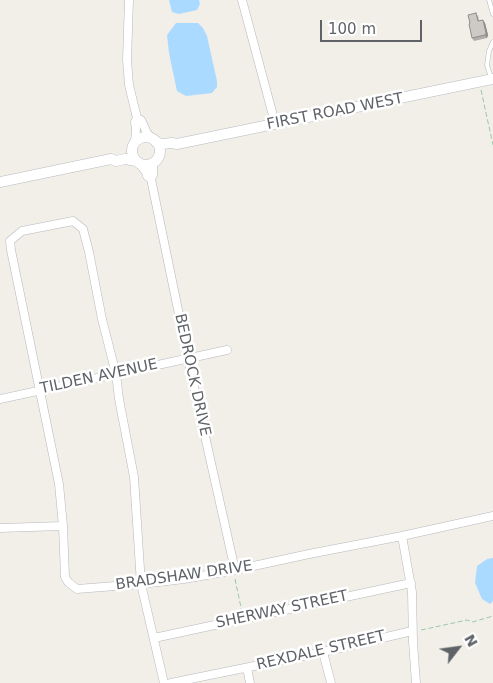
<!DOCTYPE html>
<style>
body{margin:0}
#map{position:relative;width:493px;height:683px;overflow:hidden;background:#f1efe8;font-family:"DejaVu Sans",sans-serif}
canvas{display:block}
.north{position:absolute;left:433px;top:623px;width:50px;height:50px;-webkit-text-stroke:4px #fff;paint-order:stroke;rotate:60deg;font-size:14px;font-weight:700;line-height:20px;text-align:center;color:#5f6368}
.north::after{content:'';display:block;margin:auto;width:18px;height:22px;background:#5f6368;clip-path:polygon(50% 0,100% 100%,50% 72%,0 100%)}
.scale{position:absolute;left:320px;top:20px;width:102px;height:22px;box-sizing:border-box;border:2px solid #5f6368;border-top:0;padding-left:6px;font-size:15px;line-height:18px;white-space:nowrap;color:#5f6368;-webkit-text-stroke:4px #fff;paint-order:stroke}
</style>
<div id="map">
<canvas width="493" height="683"></canvas>
<div class="north">N</div>
<div class="scale">100 m</div>
</div>
<script>
const ctx = document.querySelector('canvas').getContext('2d');
ctx.lineJoin = 'round';
function fill(path, color) {
  ctx.fillStyle = color;
  ctx.fill(path, 'evenodd');
}
function poly(rows) {
  const path = new Path2D();
  for (const r of rows) {
    if (r.length === 3) {
      path.moveTo(r[0] + r[2], r[1]);
      path.arc(r[0], r[1], r[2], 0, 2 * Math.PI);
      continue;
    }
    path.moveTo(r[0], r[1]);
    for (let i = 2; i < r.length; i += 2) path.lineTo(r[i], r[i + 1]);
  }
  return path;
}
function trace(path, color, width, dash) {
  ctx.strokeStyle = color;
  ctx.lineWidth = width;
  ctx.lineCap = dash ? 'butt' : 'round';
  ctx.setLineDash(dash || []);
  ctx.stroke(path);
}
function write(font, color, halo, rows, align = 'center') {
  ctx.font = font + ' "DejaVu Sans",sans-serif';
  ctx.lineWidth = 5;
  ctx.setLineDash([]);
  ctx.textBaseline = 'middle';
  ctx.strokeStyle = halo;
  ctx.fillStyle = color;
  for (const [text, x, y, turn = 0] of rows) {
    ctx.save();
    ctx.translate(x, y);
    ctx.rotate((+turn || 0) * Math.PI / 180);
    ctx.textAlign = isNaN(turn) ? turn : align;
    if (halo) ctx.strokeText(text, 0, 0);
    ctx.fillText(text, 0, 0);
    ctx.restore();
  }
}
const water = poly([
 [169,0,199,0,200,4,197,10,179,14,172,12],
 [176,23,198,23,203,28,207,36,217,81,217,87,212,93,186,96,177,91,169,53,167,35],
 [493,558,493,601,490,604,482,599,475,583,477,566,487,559]
]);
const path = poly([
 [481,90,493,145],
 [235,579,242,612],
 [421,630,467,620,473,622,476,621,493,616]
]);
const lane = poly([
 [489,0,493,14],
 [491,78,487,65,489,51,493,42]
]);
const street = poly([
 [129,0,127,60,129,85,137,118,135,122,136,129,135,143],
 [242,0,275,123],
 [137,118,141,120,147,133,152,139],
 [140,164,146,172,147,176,151,179,194,387,235,570],
 [151,179,153,175,153,163],
 [0,399,227,350],
 [0,528,63,526],
 [402,536,412,592,413,642,416,683],
 [154,638,411,583],
 [323,652,331,683],
 [247,668,250,683],
 [164,683,141,584,134,477,119,399,116,374,102,319,89,252,83,229,73,221,22,231,10,241,11,250,59,484,63,526,65,577,68,582,77,589,141,584,184,579,235,570,309,554,402,536,493,516],
 [171,683,323,652,412,631]
]);
const secondary = poly([
 [146,151,14],
 [156,142,162,144,172,143,177,144,493,79],
 [0,182,111,159,116,161,125,159,136,161]
]);
const wall = poly([
 [478,15,479,21,485,23,488,35,487,38,474,41,472,38,470,23]
]);
const shadedWall = poly([
 [483,20,485,23,488,35,487,38,485,35]
]);
const building = poly([
 [476,13,478,21,483,20,486,33,485,35,472,38,469,24,470,23,468,15,476,13]
]);
const streetNames = [
 ["FIRST ROAD WEST",335,112,-11],
 ["BEDROCK DRIVE",192,375,78],
 ["TILDEN AVENUE",99,377,-12],
 ["BRADSHAW DRIVE",184,576,-8],
 ["SHERWAY STREET",282,610,-12],
 ["REXDALE STREET",321,651,-13]
];
fill(water, '#aadaff');
trace(lane, '#b5b8bc', 5);
trace(street, '#b5b8bc', 9);
trace(secondary, '#b6babf', 11);
trace(path, '#9cc7a9', 1, [5, 2.5]);
trace(lane, '#fff', 4);
trace(street, '#fff', 8);
trace(secondary, '#fff', 10);
fill(wall, '#afaea9');
fill(shadedWall, '#8f8d8a');
fill(building, '#cccac5');
trace(building, '#8f8d8a', 1);
write('15px', '#5f6368', '#fff', streetNames);
</script>
